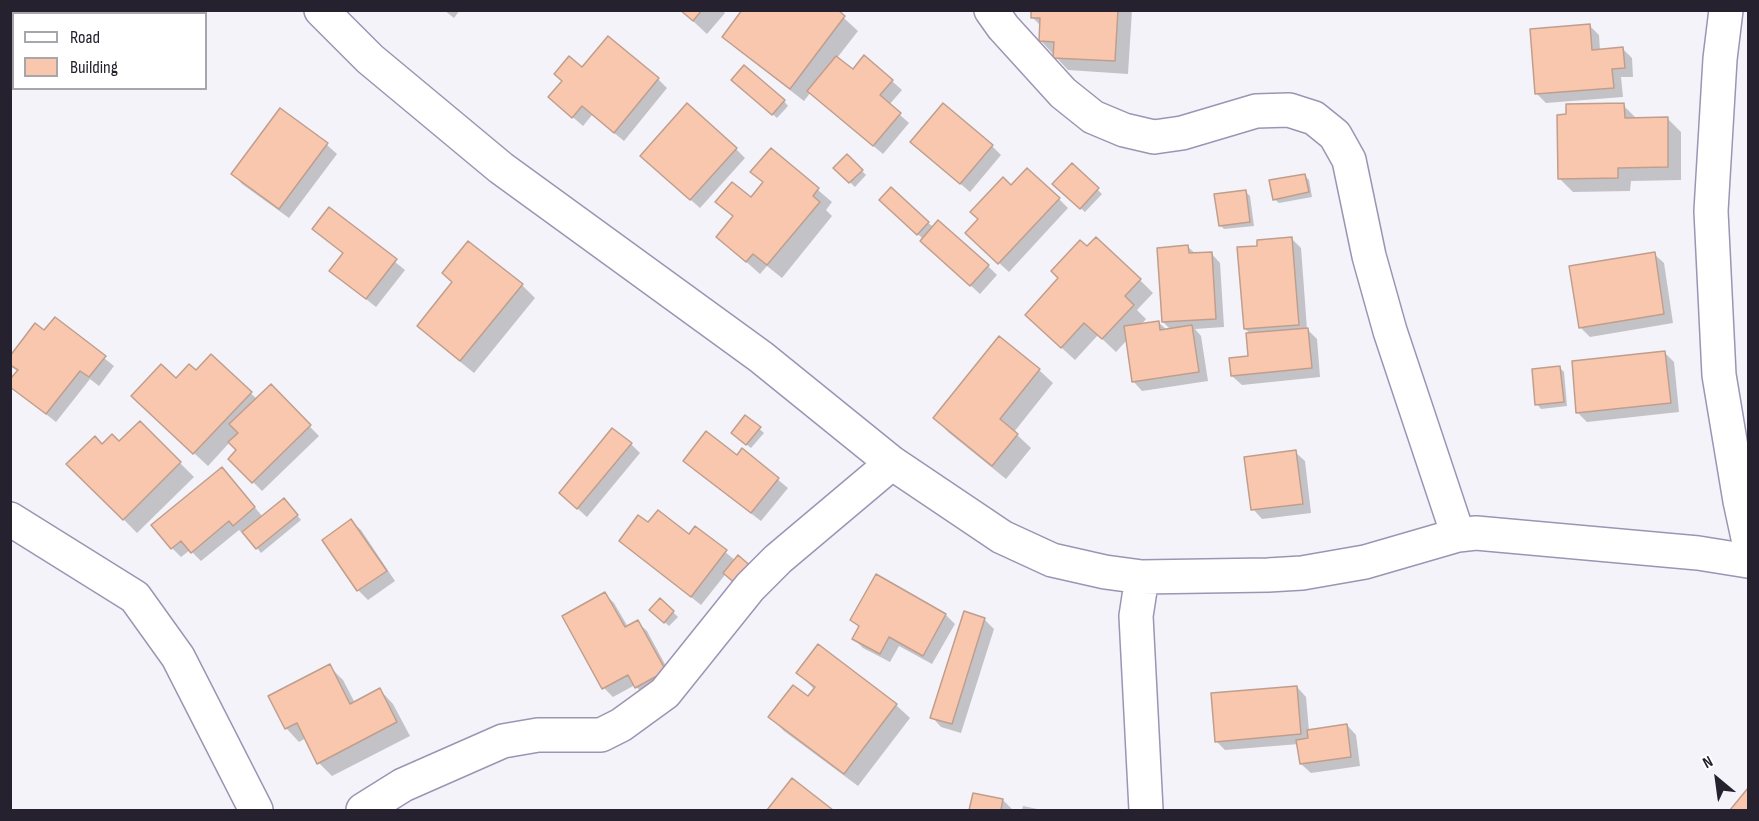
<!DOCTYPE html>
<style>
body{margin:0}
#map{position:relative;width:1759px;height:821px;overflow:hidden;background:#f4f3f9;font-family:"Sofia Sans Condensed",sans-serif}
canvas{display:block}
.frame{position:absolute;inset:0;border:12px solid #25212e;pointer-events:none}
.legend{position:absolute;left:12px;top:12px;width:195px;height:78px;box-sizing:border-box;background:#fff;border:2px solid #a8a6ab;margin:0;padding:8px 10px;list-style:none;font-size:18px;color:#25212e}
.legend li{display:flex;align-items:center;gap:12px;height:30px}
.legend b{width:30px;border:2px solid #a8a6ab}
.north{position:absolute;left:1687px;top:749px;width:60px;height:60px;-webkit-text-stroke:4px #fff;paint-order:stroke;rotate:331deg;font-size:16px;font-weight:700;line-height:24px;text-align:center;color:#25212e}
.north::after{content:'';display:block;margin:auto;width:21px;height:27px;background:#25212e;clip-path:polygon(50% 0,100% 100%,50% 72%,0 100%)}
</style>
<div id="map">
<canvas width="1759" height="821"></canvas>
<div class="frame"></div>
<ul class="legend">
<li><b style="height:8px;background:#fff"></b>Road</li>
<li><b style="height:16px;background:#f8c7ae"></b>Building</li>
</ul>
<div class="north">N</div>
</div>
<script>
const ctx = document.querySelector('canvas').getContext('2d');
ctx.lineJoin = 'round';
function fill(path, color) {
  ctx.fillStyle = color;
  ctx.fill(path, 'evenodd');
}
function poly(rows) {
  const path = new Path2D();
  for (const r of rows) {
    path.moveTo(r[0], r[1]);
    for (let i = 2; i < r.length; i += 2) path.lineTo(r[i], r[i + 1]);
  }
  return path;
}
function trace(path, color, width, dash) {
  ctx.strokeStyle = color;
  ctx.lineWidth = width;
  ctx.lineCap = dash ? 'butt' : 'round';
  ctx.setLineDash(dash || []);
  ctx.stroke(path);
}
const shadow = poly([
 [444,10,460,10,454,18],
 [681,10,722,10,725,13,707,34],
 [835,10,858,31,837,58,853,71,865,57,902,90,889,105,909,123,883,154,810,93,804,101,738,50,724,37],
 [1033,10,1132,10,1128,74,1068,70,1041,41,1041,26,1032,17],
 [1589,25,1599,35,1600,51,1623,49,1632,58,1633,77,1621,77,1623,97,1546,103,1536,93],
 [582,69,658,79,667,88,624,141,592,115,583,126,560,106],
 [738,84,784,101,788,106,777,118],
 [1623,105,1637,119,1667,118,1681,132,1681,180,1631,181,1630,191,1573,192,1560,179],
 [281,110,327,145,337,154,289,218,242,184,233,174],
 [912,142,992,146,1001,155,970,192],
 [736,149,745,158,700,208,651,165],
 [771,150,832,202,826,210,832,216,782,278,767,266,760,274,718,237,734,218,717,202,751,199,764,183,753,172],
 [847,156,866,175,855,187,835,168],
 [1072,165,1102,194,1085,212,1054,184],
 [1304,175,1309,180,1312,197,1279,203,1274,199],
 [1011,187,1059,199,1068,208,1009,272,976,242],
 [1245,191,1250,196,1254,226,1224,229,1220,225],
 [881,200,928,223,988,266,997,275,980,294,931,250,923,239],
 [329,209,405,270,376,307,331,271,344,254,314,229],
 [1292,239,1301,248,1307,329,1317,339,1320,377,1242,385,1232,376,1249,357,1251,334,1245,329,1259,247],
 [1188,247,1196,254,1211,253,1220,263,1224,327,1195,329,1201,336,1208,381,1142,391,1133,381,1127,340,1116,352,1098,335,1075,360,1040,328,1140,280,1153,293,1137,310,1146,319,1141,325,1158,322,1167,330,1171,330,1163,322],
 [1654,254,1664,263,1673,323,1590,337,1581,328],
 [453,283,522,285,535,298,474,373,432,339,419,326],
 [55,319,114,366,99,386,90,379,56,422,10,386,18,372,10,364,44,332],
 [1665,353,1674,362,1679,412,1587,422,1578,413],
 [211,356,257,399,271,387,319,436,262,491,230,459,238,450,230,442,208,466,146,409,176,380,196,372],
 [1560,368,1564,372,1567,406,1541,409,1537,404],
 [1039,370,1053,383,1014,432,1031,448,1006,479,948,432,935,418],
 [746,417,764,433,751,448,737,437],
 [140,423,194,477,137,533,69,464,102,446,120,443],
 [631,444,640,453,587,517,570,502],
 [742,450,788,488,761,521,694,470,737,457],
 [1295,452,1305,461,1311,513,1262,519,1253,509],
 [222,469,263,517,288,504,301,520,261,553,245,533,243,534,239,530,201,561,190,550,181,557,172,548],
 [351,521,361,530,395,581,368,600,358,590,324,540],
 [648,524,690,536,696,528,736,561,701,605,621,541],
 [876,577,946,615,955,624,932,664,899,646,890,662,863,648,854,639,860,628,852,620],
 [605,594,614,603,628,627,637,622,647,631,674,681,645,697,635,685,613,697,604,688],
 [661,600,678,617,669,626,651,610],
 [984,619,994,629,961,733,941,727,932,717],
 [329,666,343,680,355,703,380,690,393,704,410,736,332,776,319,763,306,738,299,742,286,728],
 [798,673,896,705,910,718,858,786,784,731,770,717,808,698,815,690],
 [1297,687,1306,697,1309,731,1347,725,1356,735,1360,766,1311,773,1301,764,1299,744,1225,750,1216,741],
 [792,780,830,810,769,810],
 [974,795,1003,800,1013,810,971,810],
 [1023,806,1042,810,1022,810]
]);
const building = poly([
 [680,10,702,10,693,21,680,10],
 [742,10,838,10,845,16,790,89,722,37,742,10],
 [1031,10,1118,10,1115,61,1053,58,1054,42,1039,41,1040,18,1031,18,1031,10],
 [1590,24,1592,50,1623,47,1625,68,1612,69,1614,88,1535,94,1530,29,1590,24],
 [608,36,659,78,614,133,582,106,572,118,548,97,562,81,554,74,569,56,582,67,608,36],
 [864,55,893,80,880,95,901,113,873,146,807,91,836,56,853,69,864,55],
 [744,65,785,100,772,115,731,80,744,65],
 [687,103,737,148,690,200,640,156,687,103],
 [943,103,993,145,960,184,910,142,943,103],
 [1624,103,1625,118,1668,117,1668,167,1618,168,1618,178,1558,179,1557,115,1566,114,1566,104,1624,103],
 [280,108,328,143,279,209,231,174,280,108],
 [771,148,819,188,813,196,820,202,767,265,753,254,746,262,716,237,733,216,715,202,732,182,751,197,763,182,750,172,771,148],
 [847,154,863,170,849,183,833,168,847,154],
 [1072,163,1099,188,1080,209,1052,184,1072,163],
 [1027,168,1060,198,998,264,965,233,978,219,970,212,1003,177,1011,185,1027,168],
 [1305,174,1309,192,1273,200,1269,180,1305,174],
 [891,187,929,222,917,235,879,200,891,187],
 [1246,190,1250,222,1219,226,1214,194,1246,190],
 [329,207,397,259,366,299,329,271,343,253,312,229,329,207],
 [938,220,989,265,970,286,920,241,938,220],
 [1096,237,1141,279,1125,296,1134,305,1102,339,1084,323,1061,348,1025,315,1058,278,1051,271,1080,240,1087,246,1096,237],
 [1292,237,1299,325,1244,329,1237,247,1257,246,1257,240,1292,237],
 [468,241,523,284,460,361,417,326,452,282,442,273,468,241],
 [1188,245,1189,253,1212,252,1216,319,1162,322,1157,248,1188,245],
 [1655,252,1664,314,1579,328,1569,266,1655,252],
 [55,317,106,356,89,377,80,371,46,414,10,387,10,379,18,370,10,365,10,356,35,323,44,330,55,317],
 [1159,321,1160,330,1192,325,1199,372,1132,382,1124,326,1159,321],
 [1308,328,1312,368,1231,376,1229,358,1248,356,1246,333,1308,328],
 [999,336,1040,369,1000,419,1018,434,992,466,933,418,999,336],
 [1665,351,1671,403,1576,413,1572,361,1665,351],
 [211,354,252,392,193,454,131,396,161,364,176,378,189,364,196,370,211,354],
 [1560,366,1564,402,1535,405,1532,369,1560,366],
 [271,384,311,425,252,483,228,459,236,450,228,442,238,433,229,424,271,384],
 [745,415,761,427,746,445,731,433,745,415],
 [140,421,181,462,123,520,66,464,95,436,102,444,112,434,119,441,140,421],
 [612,428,632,443,577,509,559,493,612,428],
 [706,431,737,455,742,448,779,478,751,513,683,461,706,431],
 [1296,450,1303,504,1251,510,1244,457,1296,450],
 [222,467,255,507,233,526,229,521,191,553,181,541,171,549,151,525,222,467],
 [284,498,298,515,256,549,242,532,284,498],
 [658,510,689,534,695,526,727,550,691,597,619,541,638,515,648,522,658,510],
 [351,519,387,571,357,591,322,540,351,519],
 [738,555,753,568,738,586,723,573,738,555],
 [876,574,946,614,923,656,889,637,880,654,852,639,859,626,850,620,876,574],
 [605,592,625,627,638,620,666,671,635,688,628,675,602,689,562,616,605,592],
 [660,598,674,611,664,623,649,610,660,598],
 [964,611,985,618,952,724,930,718,964,611],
 [818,644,897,704,844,774,768,717,793,685,808,696,815,687,796,673,818,644],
 [330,664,350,704,380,688,397,722,317,764,297,723,285,729,268,696,330,664],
 [1297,686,1301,734,1215,742,1211,693,1297,686],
 [1347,724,1351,757,1300,764,1296,740,1308,738,1307,730,1347,724],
 [792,778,833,810,767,810,792,778],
 [1748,788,1748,810,1730,810,1748,788],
 [973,793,1003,799,1001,810,969,810,973,793]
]);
const minor = poly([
 [321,10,370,59,501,168,761,357,892,463,1002,537,1052,560,1105,572,1142,577,1268,575,1302,573,1365,562,1458,535,1476,533,1698,553,1748,561],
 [991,10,1003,27,1063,93,1093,117,1124,130,1154,137,1182,133,1256,111,1289,110,1314,118,1335,135,1349,160,1369,256,1390,331,1458,535],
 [1726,10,1720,59,1711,211,1719,375,1740,501,1748,538],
 [10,519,135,597,178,657,256,810],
 [1142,577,1136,616,1146,810],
 [363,810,403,785,503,741,538,735,601,735,621,725,665,693,750,587,778,559,892,463]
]);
fill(shadow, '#0003');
fill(building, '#f8c7ae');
trace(building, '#c09e8d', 1.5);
trace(minor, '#9d94b4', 36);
trace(minor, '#fff', 33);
</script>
